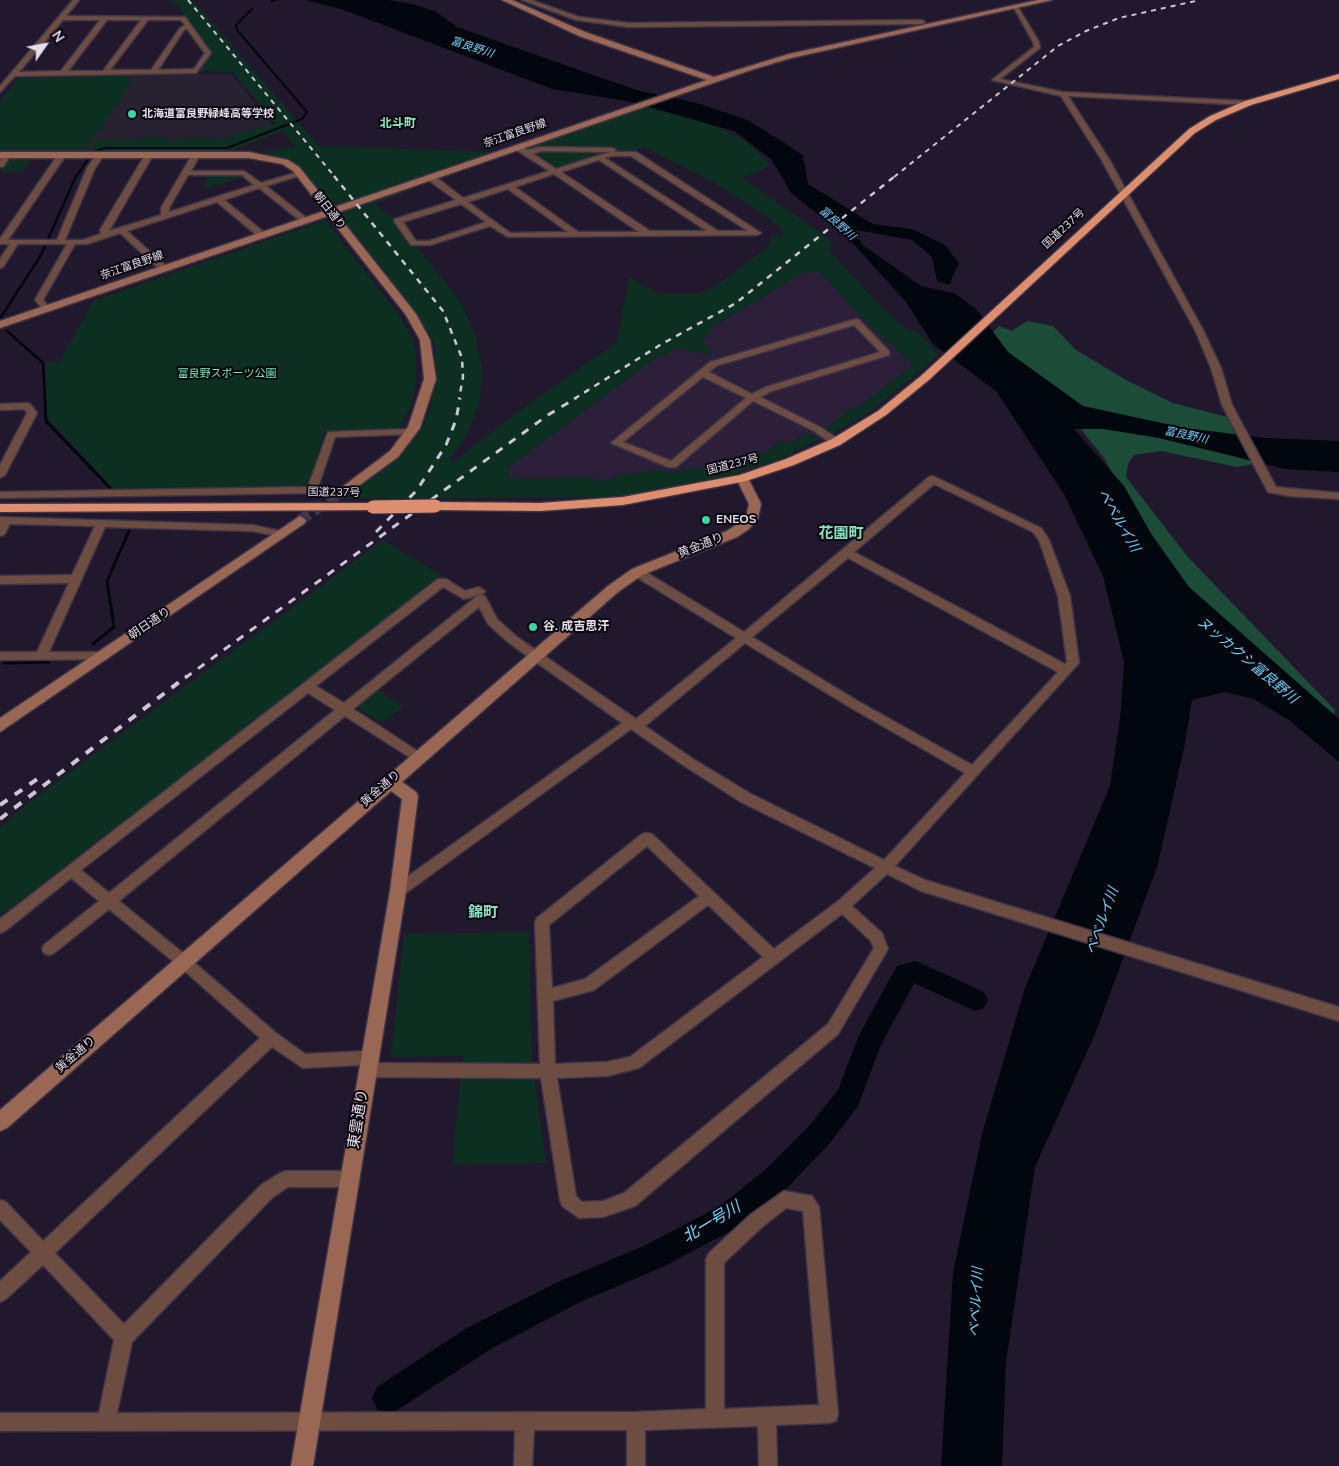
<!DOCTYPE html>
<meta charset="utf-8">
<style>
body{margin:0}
#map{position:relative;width:1339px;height:1466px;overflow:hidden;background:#22182d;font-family:"Nunito Sans",sans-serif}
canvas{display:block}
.north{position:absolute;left:20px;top:20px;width:50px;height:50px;-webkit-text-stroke:4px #09060e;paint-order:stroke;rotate:57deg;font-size:14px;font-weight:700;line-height:20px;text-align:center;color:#e5deed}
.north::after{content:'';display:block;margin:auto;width:18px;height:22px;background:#e5deed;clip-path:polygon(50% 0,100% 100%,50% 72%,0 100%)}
</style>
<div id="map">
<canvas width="1339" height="1466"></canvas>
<div class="north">N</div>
</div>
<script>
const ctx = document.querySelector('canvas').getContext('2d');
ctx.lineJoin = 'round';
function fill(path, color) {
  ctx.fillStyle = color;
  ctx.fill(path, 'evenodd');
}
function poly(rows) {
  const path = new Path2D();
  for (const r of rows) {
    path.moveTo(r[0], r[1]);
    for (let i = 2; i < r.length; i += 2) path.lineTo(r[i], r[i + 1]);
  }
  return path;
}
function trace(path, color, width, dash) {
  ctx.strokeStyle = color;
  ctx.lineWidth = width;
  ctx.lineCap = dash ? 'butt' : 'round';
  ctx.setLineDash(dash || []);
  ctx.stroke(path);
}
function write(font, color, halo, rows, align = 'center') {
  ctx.font = font + ' "Nunito Sans","Noto Sans JP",sans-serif';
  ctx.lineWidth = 4;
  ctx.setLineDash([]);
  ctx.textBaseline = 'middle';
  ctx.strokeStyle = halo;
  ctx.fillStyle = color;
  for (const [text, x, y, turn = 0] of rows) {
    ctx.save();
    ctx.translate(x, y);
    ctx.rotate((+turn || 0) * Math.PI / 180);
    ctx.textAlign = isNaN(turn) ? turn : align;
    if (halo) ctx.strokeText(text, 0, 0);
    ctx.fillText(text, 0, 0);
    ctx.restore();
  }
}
const built = poly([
 [811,271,819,271,861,317,913,365,859,407,852,407,830,435,820,439,806,433,790,444,780,441,766,453,756,453,720,464,673,472,660,470,620,475,606,481,588,477,509,479,508,468,658,356,663,357,676,348,708,355,714,352,700,341,711,328,801,274]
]);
const education = poly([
 [231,74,274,127,232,144,106,144,87,151,0,151,0,101,22,76]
]);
const green = poly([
 [169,0,191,0,194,2,319,146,495,152,330,208,299,169,289,160,261,152,296,147,282,131,228,152,89,152,97,140,137,139,156,136,173,142,182,138,229,139,232,134,276,124,233,72,196,71,208,53,183,18,181,8],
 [125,76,133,81,86,150,0,150,0,102,19,78],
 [649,104,704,121,744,140,770,164,758,172,745,176,744,179,831,241,830,251,880,306,907,330,918,332,939,355,871,411,830,435,821,432,852,407,859,407,913,365,861,317,819,271,811,271,801,274,711,328,712,333,701,341,714,353,708,355,676,348,663,357,658,356,508,468,510,479,588,477,606,481,620,475,660,470,673,472,720,464,756,453,766,453,780,441,790,444,806,433,820,439,777,460,734,474,621,497,332,499,398,455,419,434,431,407,436,348,417,314,334,213,415,184,419,187,374,204,395,219,460,301,476,337,482,371,480,400,466,437,449,460,456,460,505,421,617,342,629,277,659,294,697,294,716,286,768,247,771,236,782,236,781,229,772,223,774,221,713,182,644,147,636,150,606,150,556,168,524,147],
 [15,159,32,159,22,172,0,172,9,161],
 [241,175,243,177,202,190,209,176],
 [325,220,400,316,413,340,416,355,416,379,411,406,399,430,325,431,310,482,299,486,115,490,47,417,46,362,60,361,93,301],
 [383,540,442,576,0,916,0,828,28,803],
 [378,690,403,706,382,723,357,707],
 [529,932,532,1059,546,1163,452,1165,463,1056,391,1057,404,934]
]);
const forest = poly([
 [1027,321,1053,326,1076,350,1126,380,1173,403,1235,419,1265,462,1237,467,1161,451,1134,455,1128,464,1126,477,1187,556,1335,710,1333,721,1198,611,1150,543,1104,458,1079,427,1005,358,993,332,999,326,1012,331]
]);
const water = poly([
 [306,0,389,0,411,4,435,11,457,27,636,90,697,103,748,120,803,155,808,184,873,224,912,229,945,245,959,263,949,285,937,281,932,257,912,240,851,229,864,246,921,286,954,293,977,310,1008,352,1083,406,1185,428,1266,438,1339,441,1339,472,1285,469,1159,438,1103,429,1074,429,1124,486,1152,535,1189,587,1339,719,1339,762,1289,720,1254,699,1225,692,1192,700,1185,743,1158,864,1095,1034,1035,1167,1006,1362,1002,1466,941,1466,953,1273,982,1134,1025,988,1110,786,1121,711,1124,662,1103,576,1064,494,996,391,933,344,906,302,848,238,791,193,772,160,734,131,627,101,552,89,344,10]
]);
const streamFar2 = poly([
 [271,1,275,0],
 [96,151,105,148,227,148,302,119,307,112,237,30,236,25,252,9],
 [76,177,88,159]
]);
const streamFar1 = poly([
 [1,317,41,255,76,176],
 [7,331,43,363,45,399]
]);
const stream = poly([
 [45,398,46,421,110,488],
 [93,644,114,627,107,581,129,531],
 [4,663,49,662]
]);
const river = poly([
 [916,961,984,992,988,1000,984,1008,975,1011,914,983,880,1047,858,1106,830,1143,786,1189,740,1226,663,1267,582,1301,489,1350,399,1409,388,1414,377,1409,372,1398,377,1387,467,1328,562,1280,644,1246,720,1206,766,1169,810,1125,838,1090,859,1035,897,966,916,961]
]);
const streetTunnel = poly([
 [300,520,339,494]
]);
const street = poly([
 [73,0,79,0,66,16,185,17,211,53,196,73,15,76,0,92,0,86,73,0],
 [63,20,100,20,61,71,19,72,63,20],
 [107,20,141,20,103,71,68,71,107,20],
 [148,20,181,20,185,25,180,28,151,70,110,70,148,20],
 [187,29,205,53,194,69,158,70,184,30,187,29],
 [522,0,531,0,579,17,629,23,922,20,925,22,922,24,629,27,576,20,522,0],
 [1013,6,1018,7,1039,42,1040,48,1000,79,1063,92,1248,101,1251,103,1248,105,1068,96,1109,159,1203,330,1221,368,1232,405,1276,487,1339,493,1339,499,1289,496,1268,492,1222,405,1211,368,1195,330,1101,159,1061,96,992,80,1034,47,1033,42,1013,6],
 [515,145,521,145,528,150,540,147,612,148,616,150,614,152,636,152,761,233,757,235,508,237,490,226,430,245,411,245,394,221,395,219,456,200,427,179,427,175,433,175,463,198,549,171,515,149,515,145],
 [541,151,609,152,556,169,533,154,541,151],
 [612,156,631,156,748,231,718,231,605,158,612,156],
 [599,160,707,231,650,231,561,172,599,160],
 [554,174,639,232,578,232,515,187,554,174],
 [508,189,568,232,510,233,468,202,508,189],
 [461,204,486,222,429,241,416,241,403,222,461,204],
 [4,153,11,155,3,167,0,167,0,160,4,153],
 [59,153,66,155,8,240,57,240,87,168,97,153,100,153,104,155,95,168,65,240,83,240,101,234,100,230,145,155,149,153,153,155,109,231,161,215,161,208,192,155,196,153,200,155,191,171,244,171,261,183,302,171,302,175,266,186,309,220,302,222,259,188,224,200,265,233,265,237,259,237,217,202,127,231,166,266,166,270,160,270,120,233,87,244,75,244,43,300,51,309,44,311,35,300,67,244,18,244,3,267,0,268,0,259,10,244,0,244,0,239,59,153],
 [188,175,242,175,254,185,169,212,169,208,188,175],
 [856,319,859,320,889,351,889,355,772,391,760,397,820,427,840,440,840,444,832,444,814,431,753,401,676,467,668,467,611,443,710,362,856,319],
 [854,325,880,352,766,387,752,394,709,372,716,366,854,325],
 [703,377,746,398,671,461,623,442,703,377],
 [27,403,30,404,37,413,5,475,0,478,0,465,27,413,24,409,0,410,0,404,27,403],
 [410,429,415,432,413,434,335,437,317,490,312,493,0,498,0,492,308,487,328,432,410,429],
 [933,476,1041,528,1049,540,1070,596,1079,663,895,866,925,880,1339,1007,1339,1021,921,891,887,874,852,906,882,933,888,949,838,1034,635,1206,603,1217,579,1218,562,1206,560,1200,541,1078,367,1077,362,1075,359,1070,361,1065,303,1068,272,1047,55,1253,124,1324,261,1185,280,1173,286,1171,349,1171,355,1173,357,1179,355,1185,349,1187,288,1187,273,1197,132,1342,117,1413,636,1412,706,1409,706,1259,709,1253,750,1215,784,1191,812,1196,819,1207,838,1414,836,1421,829,1423,776,1425,777,1466,759,1466,758,1426,645,1430,645,1466,627,1466,627,1430,534,1430,532,1466,514,1466,515,1430,0,1431,0,1413,99,1413,114,1340,43,1265,6,1299,0,1302,0,1281,31,1252,0,1220,0,1200,6,1202,43,1241,260,1038,179,966,109,909,54,953,49,955,44,953,42,949,44,945,99,901,71,878,5,931,0,933,0,919,438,579,446,579,465,591,479,587,485,591,483,594,464,599,443,587,316,686,344,703,477,596,481,595,485,596,497,619,517,637,636,719,736,638,633,575,631,572,633,569,641,569,744,632,929,477,933,476],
 [934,484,1033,532,1039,540,1058,596,1067,662,1065,664,854,552,934,484],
 [848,558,1058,672,972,765,861,703,752,637,848,558],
 [479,607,488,624,509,643,622,723,393,887,391,891,393,895,398,897,403,895,631,729,683,765,741,802,875,868,837,902,774,949,652,834,647,833,642,834,537,918,535,922,540,1064,374,1063,376,1058,373,1053,368,1051,305,1054,276,1033,189,958,119,901,345,716,414,760,422,760,424,757,422,754,353,709,479,607],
 [745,643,853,709,965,773,884,860,751,794,693,759,645,726,745,643],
 [308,693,335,710,109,893,81,870,308,693],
 [647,846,699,896,585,979,552,988,549,925,647,846],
 [708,905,763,957,630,1057,607,1062,555,1064,553,1001,594,990,708,905],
 [842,914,871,941,874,948,828,1024,624,1193,603,1201,582,1202,576,1196,557,1078,607,1076,639,1068,842,914],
 [786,1208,803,1211,819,1405,724,1409,724,1263,762,1227,786,1208],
 [0,517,252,525,285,532,286,534,281,537,252,531,105,527,49,652,103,652,107,653,109,656,107,659,0,660,0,652,37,652,69,583,0,584,0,576,72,575,95,526,10,524,4,535,0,536,0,517]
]);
const secondary = poly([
 [502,0,512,0,585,32,714,77,789,54,1038,0,1052,0,791,58,751,70,336,213,416,314,430,340,436,379,420,428,398,457,343,497,335,497,333,494,390,451,408,427,424,379,420,340,406,315,328,216,0,328,0,321,324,211,293,171,282,164,249,158,0,158,0,152,249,152,288,160,299,167,332,208,707,80,579,36,502,0],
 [742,474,748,478,761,504,758,518,749,529,737,537,642,575,618,592,402,782,416,792,418,796,406,891,313,1466,291,1466,390,891,402,799,391,791,7,1128,0,1131,0,1110,608,586,632,569,727,531,739,523,746,517,749,504,736,478,742,474],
 [300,516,306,520,305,523,0,732,0,718,300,516]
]);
const highway = poly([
 [1339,74,1339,79,1251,105,1216,120,1195,133,930,379,886,415,840,445,794,465,746,481,623,505,540,511,435,510,429,506,435,502,540,503,623,497,740,475,786,459,832,439,878,411,922,375,1189,129,1210,116,1245,101,1339,74],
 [373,503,379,507,377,510,0,512,0,504,373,503]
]);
const railFar3 = poly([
 [188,0,335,177],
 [894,177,1058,46,1086,31,1119,18,1200,0]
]);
const railFar2 = poly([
 [334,176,443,311,462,358,463,377,459,399],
 [574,399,660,345,736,303,895,176]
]);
const railFar1 = poly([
 [376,532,417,490,446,445,456,420,460,398],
 [185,678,548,415,576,398]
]);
const rail = poly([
 [0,805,43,775],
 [0,819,187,676]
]);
const highwayBridge = poly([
 [373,507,435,506]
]);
const markers = [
 [132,114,5,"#3cd4a3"],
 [706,520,5,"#3cd4a3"],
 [533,627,5,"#3cd4a3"]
];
const farWaternames = [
 ["富良野川",472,48,18],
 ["富良野川",837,224,42],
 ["富良野川",1186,436,12]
];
const farPoinames = [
 ["北海道富良野緑峰高等学校",142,114]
];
const farStreetnames = [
 ["奈江富良野線",515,134,-19],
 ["朝日通り",329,211,52],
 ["国道237号",1064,229,-43],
 ["奈江富良野線",132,266,-19],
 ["国道237号",733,465,-14],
 ["国道237号",334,493,1]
];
const farParknames = [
 ["富良野スポーツ公園",227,374]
];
const farQuarternames = [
 ["北斗町",398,124]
];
const poiNames = [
 ["ENEOS",716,520],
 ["谷. 成吉思汗",543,627]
];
const streetNames = [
 ["黄金通り",701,546,-22],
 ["朝日通り",150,624,-34],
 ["黄金通り",381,789,-41],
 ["黄金通り",76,1055,-41]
];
const waterNames = [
 ["ベベルイ川",1118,521,60],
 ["ヌッカクシ富良野川",1247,661,40],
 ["ベベルイ川",1103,921,-70],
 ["ベベルイ川",977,1302,-87]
];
const quarterNames = [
 ["花園町",841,534],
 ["錦町",483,913]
];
const nearStreetnames = [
 ["東雲通り",359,1119,-81]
];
const nearWaternames = [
 ["北一号川",712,1223,-31]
];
fill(built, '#2c1f3a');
fill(education, '#272131');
fill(green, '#0d2f21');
fill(forest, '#1b4c38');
fill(water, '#01070c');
trace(streamFar2, '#01070c', 2);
trace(streamFar1, '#01070c', 2.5);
trace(stream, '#01070c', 3);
fill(river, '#01070c');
trace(streetTunnel, '#3f364a', 11, [11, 5.5]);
trace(street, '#3d3448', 3);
trace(secondary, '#3d3448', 3);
trace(highway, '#3d3448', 3);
fill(street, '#6d4d41');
fill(secondary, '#9a6754');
fill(highway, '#dc8e6f');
trace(railFar3, '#ccc5d5', 2, [5, 5]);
trace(railFar2, '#ccc5d5', 2.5, [6, 6]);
trace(railFar1, '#ccc5d5', 3, [8, 8]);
trace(rail, '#ccc5d5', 4, [9, 9]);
trace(highwayBridge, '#3d3448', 15, []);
trace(highwayBridge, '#dc8e6f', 13);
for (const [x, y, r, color] of markers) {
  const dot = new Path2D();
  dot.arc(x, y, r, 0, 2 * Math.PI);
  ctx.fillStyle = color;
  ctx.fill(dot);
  trace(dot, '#09060e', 2);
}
write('italic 11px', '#72d1fc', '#09060e', farWaternames);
write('bold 11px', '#e5deed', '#09060e', farPoinames, 'left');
write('11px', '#e5deed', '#09060e', farStreetnames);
write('11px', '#71eeba', '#09060e', farParknames);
write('bold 12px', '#8be4c1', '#09060e', farQuarternames);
write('bold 12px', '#e5deed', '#09060e', poiNames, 'left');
write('12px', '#e5deed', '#09060e', streetNames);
write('italic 14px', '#72d1fc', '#09060e', waterNames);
write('bold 15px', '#8be4c1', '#09060e', quarterNames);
write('15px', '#e5deed', '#09060e', nearStreetnames);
write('italic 16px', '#72d1fc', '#09060e', nearWaternames);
</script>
